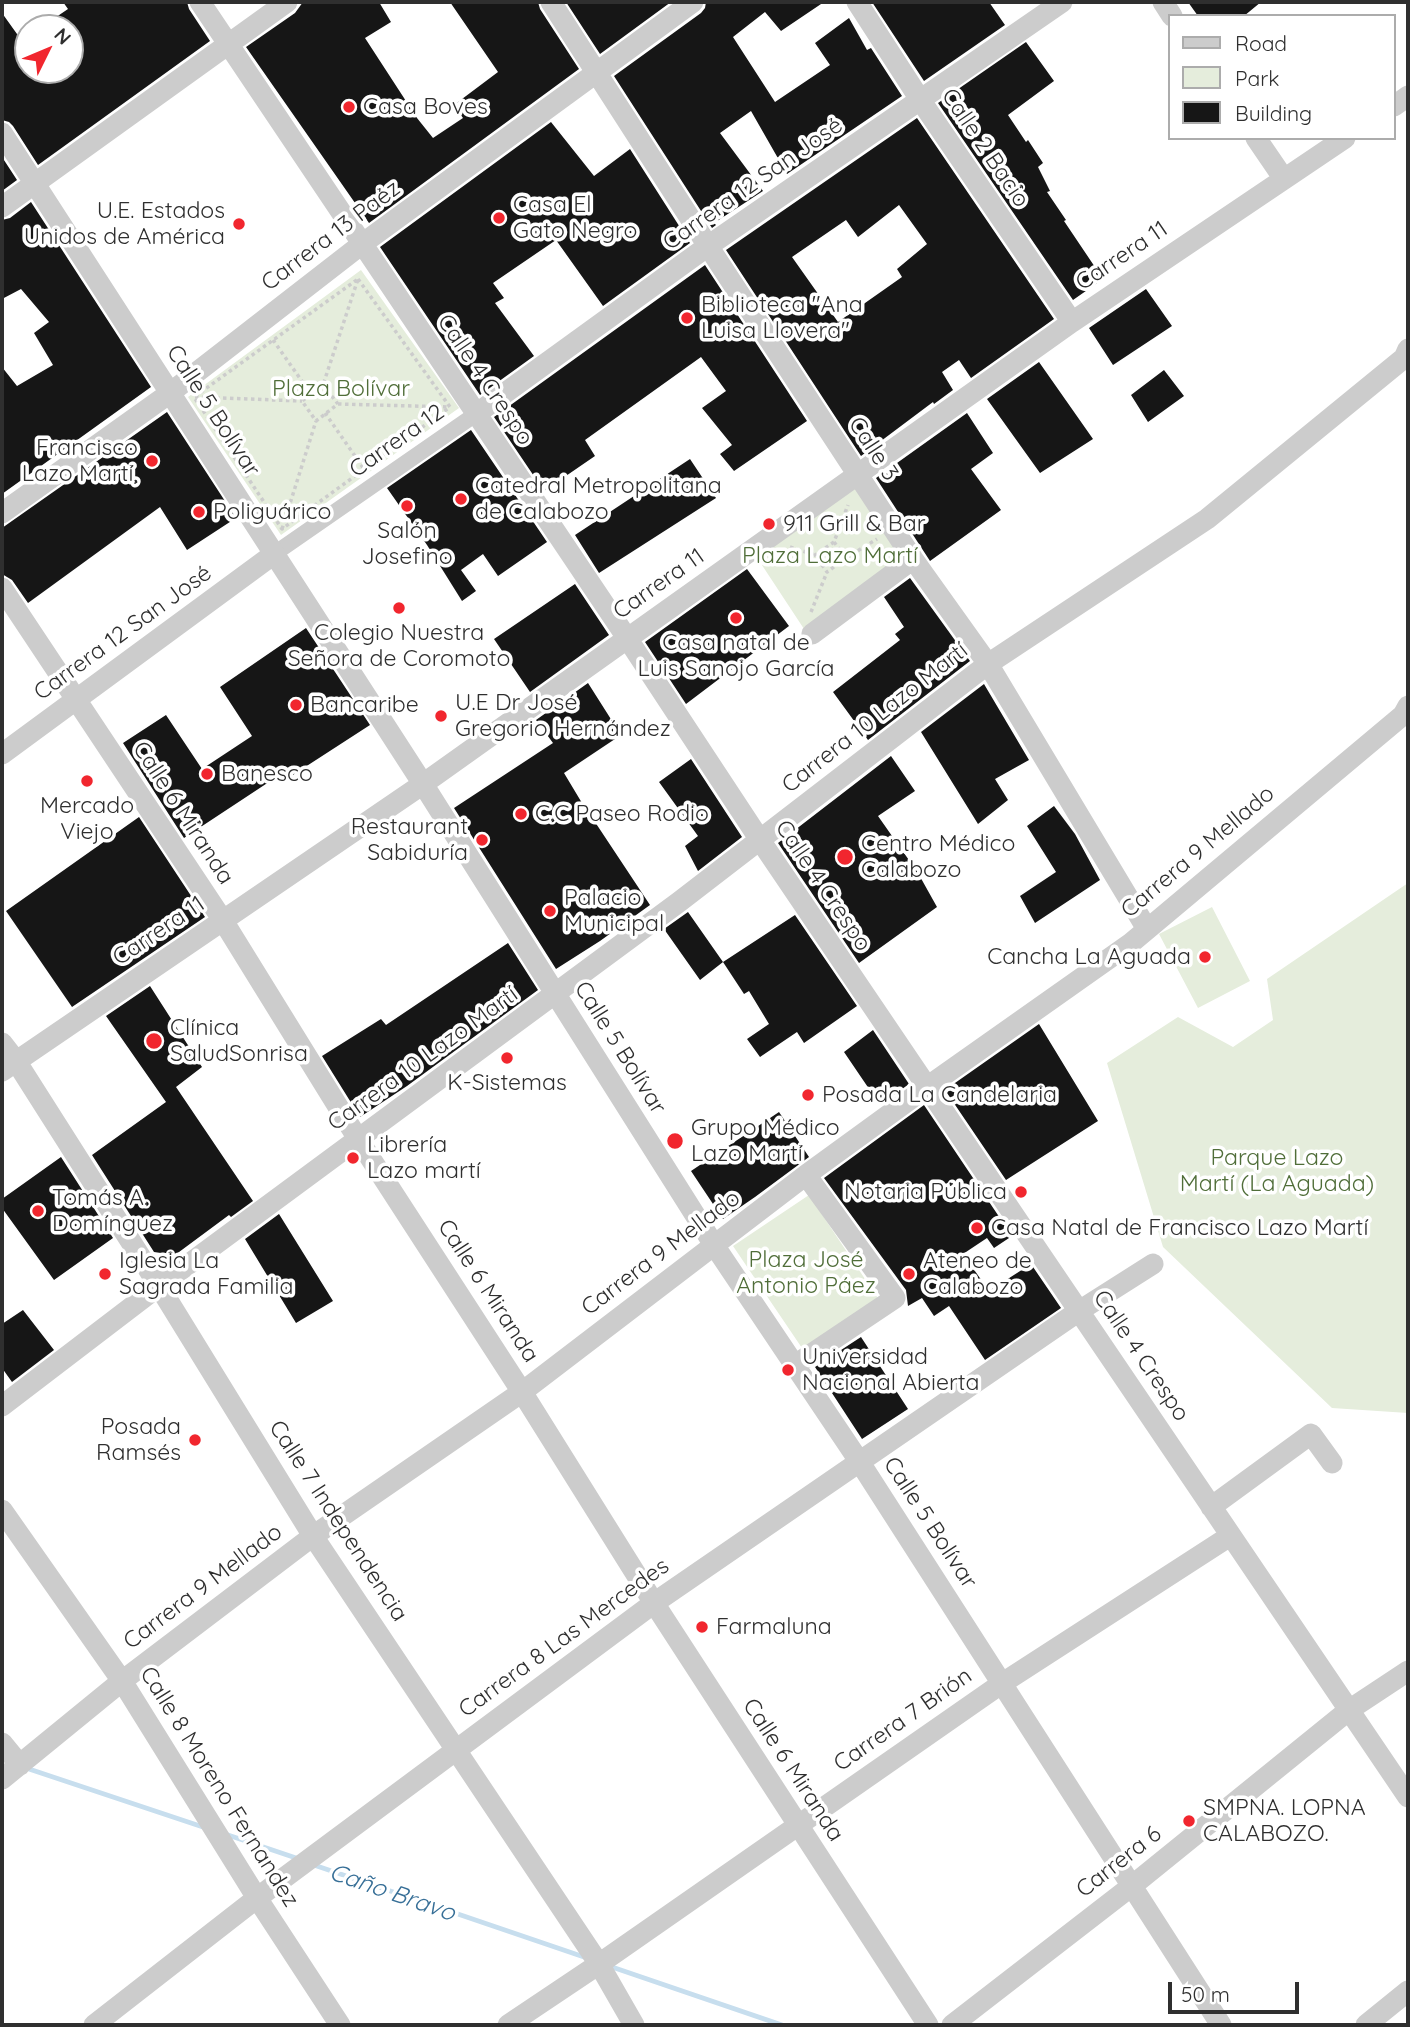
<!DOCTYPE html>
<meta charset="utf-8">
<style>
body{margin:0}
#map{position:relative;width:1410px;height:2027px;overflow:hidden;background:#fff;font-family:Quicksand,sans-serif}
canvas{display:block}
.frame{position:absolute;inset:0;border:4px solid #2f2f2f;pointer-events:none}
.legend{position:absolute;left:1168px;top:14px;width:228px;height:126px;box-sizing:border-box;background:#fff;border:2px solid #acacac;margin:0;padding:9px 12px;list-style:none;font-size:21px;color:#2f2f2f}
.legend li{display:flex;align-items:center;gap:14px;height:35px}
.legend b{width:35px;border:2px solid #acacac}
.north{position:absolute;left:14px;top:14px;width:70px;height:70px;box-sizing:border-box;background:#fff;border:2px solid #acacac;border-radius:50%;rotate:47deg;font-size:19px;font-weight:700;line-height:28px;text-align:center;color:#2f2f2f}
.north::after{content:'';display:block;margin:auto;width:24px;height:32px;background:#f1262e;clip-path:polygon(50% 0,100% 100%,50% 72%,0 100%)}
.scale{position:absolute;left:1168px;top:1982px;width:131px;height:32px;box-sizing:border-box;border:4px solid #2f2f2f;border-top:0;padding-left:9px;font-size:21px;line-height:24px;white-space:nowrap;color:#2f2f2f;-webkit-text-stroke:5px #fff;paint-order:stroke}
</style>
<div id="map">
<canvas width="1410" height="2027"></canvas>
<div class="frame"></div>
<ul class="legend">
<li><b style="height:9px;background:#ccc"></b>Road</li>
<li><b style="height:19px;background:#e5eddc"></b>Park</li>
<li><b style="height:19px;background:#161616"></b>Building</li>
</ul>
<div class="north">N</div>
<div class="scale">50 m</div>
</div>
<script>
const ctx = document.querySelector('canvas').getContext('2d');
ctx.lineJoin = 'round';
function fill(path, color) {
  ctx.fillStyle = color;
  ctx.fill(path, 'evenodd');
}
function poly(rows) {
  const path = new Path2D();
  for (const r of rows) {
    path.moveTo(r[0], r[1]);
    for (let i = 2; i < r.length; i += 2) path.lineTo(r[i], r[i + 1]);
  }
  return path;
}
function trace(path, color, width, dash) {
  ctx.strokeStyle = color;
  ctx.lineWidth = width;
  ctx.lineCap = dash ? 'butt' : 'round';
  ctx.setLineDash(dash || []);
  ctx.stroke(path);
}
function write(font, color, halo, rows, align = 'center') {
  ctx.font = font + ' Quicksand,sans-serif';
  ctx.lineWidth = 7;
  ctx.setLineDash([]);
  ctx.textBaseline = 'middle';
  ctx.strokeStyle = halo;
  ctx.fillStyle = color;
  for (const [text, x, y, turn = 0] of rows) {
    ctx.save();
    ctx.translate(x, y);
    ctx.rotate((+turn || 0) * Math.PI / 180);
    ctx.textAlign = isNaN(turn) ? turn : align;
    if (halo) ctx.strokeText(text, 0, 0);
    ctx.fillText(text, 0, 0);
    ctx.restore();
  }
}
const green = poly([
 [361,270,459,408,281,535,188,397],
 [856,483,904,558,804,629,756,556],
 [1408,883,1408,1413,1332,1408,1163,1247,1107,1063,1178,1017,1233,1047,1273,1020,1267,979],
 [1212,907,1250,981,1198,1008,1159,934],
 [809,1195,879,1300,804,1351,733,1246]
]);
const stream = poly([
 [26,1768,206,1828],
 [225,1834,299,1859],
 [311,1864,587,1958],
 [609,1966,782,2025]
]);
const building = poly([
 [63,2,187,2,189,9,210,41,38,165,13,126,9,122,2,120,2,13,22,41,28,37,28,70,70,70,70,28,40,28,68,9],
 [303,2,379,2,391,22,365,38,417,118,433,138,463,118,454,105,498,72,450,2,538,2,540,9,579,69,369,223,246,47,295,13],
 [566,2,671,2,600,54],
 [706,2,824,2,781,31,765,12,733,37,775,102,830,65,815,43,849,18,867,50,871,48,902,96,787,174,751,111,720,133,763,191,714,223,716,225,712,228,614,76,701,13,705,8],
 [872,2,989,2,1005,25,924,81],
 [1188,2,1261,2,1244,16,1198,16],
 [1026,42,1054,81,1008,115,1026,142,1028,140,1043,163,1038,167,1050,191,1047,192,1066,220,1064,221,1103,279,1073,300,938,103],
 [917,118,1054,319,971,378,959,360,942,372,953,390,934,404,933,402,861,456,726,250],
 [899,205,927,244,897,269,902,277,838,322,792,257,846,220,858,237],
 [551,122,594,176,630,149,690,243,603,306,556,240,493,283,504,298,495,303,534,356,480,395,380,247],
 [2,157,17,180,2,191],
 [31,202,151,387,2,494,2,367,17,386,53,365,34,333,49,322,21,289,2,299,2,220,10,218],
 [705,265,807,421,734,471,720,454,732,445,702,408,726,391,701,357,585,440,595,456,544,491,494,417],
 [1146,289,1172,326,1113,365,1089,328],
 [1039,362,1093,439,1040,473,987,399],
 [1164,370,1184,396,1148,422,1131,395],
 [167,412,236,518,187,550,160,507,28,603,12,580,2,574,2,528],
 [967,413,993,453,971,469,1001,510,930,561,876,478],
 [471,430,547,542,498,576,483,554,461,570,476,591,462,601,427,545,387,488],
 [690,459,716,498,599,573,575,535],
 [747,569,789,626,686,704,645,642],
 [910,578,970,661,868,740,833,692,900,640,895,634,904,627,884,597],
 [575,584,609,635,530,692,494,639],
 [306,628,370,725,282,782,278,776,184,838,123,743,166,715,202,769,252,736,220,687],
 [588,683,621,735,564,773,594,823,595,822,650,905,600,941,556,969,454,808,553,743,536,720],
 [984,684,1029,760,995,779,1008,800,978,824,921,732],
 [891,756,915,791,878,816,918,873,937,907,859,963,778,843],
 [691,759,742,837,698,871,685,846,698,836,659,782],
 [1054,806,1075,834,1100,880,1035,923,1020,896,1056,872,1027,826],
 [139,817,205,917,72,1007,6,911],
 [688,912,723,962,700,980,664,929],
 [795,915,857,1006,804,1043,797,1032,760,1057,747,1039,769,1024,749,991,744,994,723,962],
 [508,943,538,990,407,1086,360,1117,322,1056,381,1019,386,1025],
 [150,986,202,1067,176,1087,253,1201,231,1217,229,1215,175,1255,154,1252,92,1155,166,1102,106,1016],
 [1039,1024,1098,1121,1006,1180,945,1090],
 [873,1030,909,1084,880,1105,844,1052],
 [924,1105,1012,1236,994,1248,987,1238,963,1254,989,1291,1031,1264,1061,1308,985,1360,949,1306,934,1316,922,1298,908,1306,906,1290,824,1178],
 [779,1112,809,1157,755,1197,723,1219,691,1171],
 [61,1157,113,1238,54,1280,2,1208,2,1199],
 [279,1214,333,1301,296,1323,245,1239],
 [23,1310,54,1350,12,1382,2,1368,2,1324],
 [861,1337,908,1409,862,1439,815,1367]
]);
const path = poly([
 [358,279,450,407,282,529,194,397,358,279],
 [273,340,311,394],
 [323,385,338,404,316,421,302,401,323,385,358,279],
 [195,397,302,401],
 [338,404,450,407],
 [325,413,364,469],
 [282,529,316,421],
 [834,542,846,558,827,572,815,555,834,542,848,505],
 [790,547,815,555],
 [846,558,877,539],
 [811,612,827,572]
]);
const pedestrian = poly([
 [274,554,476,414]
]);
const minor = poly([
 [200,2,627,638,760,840,1408,1797],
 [551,2,708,246,913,559,988,664,1147,929],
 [857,2,921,101,1072,322],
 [1163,2,1172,16],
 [1394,106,1408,96],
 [2,133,423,784,714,1245,859,1461,1221,2025],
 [1256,138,1284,179],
 [2,207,287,2],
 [476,414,708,246,1062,2],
 [2,513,170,393,362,244,693,2],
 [2,588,222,919,358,1139,522,1392,654,1603,928,2025],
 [812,634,913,559],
 [2,754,274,554],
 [2,1043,16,1061,159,1286,313,1536,599,1964,634,2025],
 [2,1071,423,784,1072,322,1345,138],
 [795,1365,895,1298,806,1175],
 [2,1406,159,1286,679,902,988,664,1207,519,1404,358,1408,349],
 [1211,1507,1311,1434,1332,1463],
 [2,1510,122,1681,257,1898,340,2025],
 [2,1743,20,1765],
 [2,1779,122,1681,313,1536,522,1392,806,1175,927,1087,1131,943,1403,715,1408,706],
 [94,2025,257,1898,654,1603,1079,1311,1153,1264],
 [508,2025,599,1964,1001,1684,1230,1536],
 [952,2025,1133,1885,1349,1710,1408,1671],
 [1366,2025,1408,1991]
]);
const markers = [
 [349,107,7,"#f1262e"],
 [499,218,7,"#f1262e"],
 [239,224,7,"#f1262e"],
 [687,318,7,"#f1262e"],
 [152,461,7,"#f1262e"],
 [461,499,7,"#f1262e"],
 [407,506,7,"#f1262e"],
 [199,512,7,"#f1262e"],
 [769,524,7,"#f1262e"],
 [399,608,7,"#f1262e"],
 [736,618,7,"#f1262e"],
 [296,705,7,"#f1262e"],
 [441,716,7,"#f1262e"],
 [207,774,7,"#f1262e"],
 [87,781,7,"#f1262e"],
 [521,814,7,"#f1262e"],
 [482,840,7,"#f1262e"],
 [845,857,9,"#f1262e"],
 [550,911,7,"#f1262e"],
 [1205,957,7,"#f1262e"],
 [154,1041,9,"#f1262e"],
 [507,1058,7,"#f1262e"],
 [808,1095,7,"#f1262e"],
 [675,1141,9,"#f1262e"],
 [353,1158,7,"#f1262e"],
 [1021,1192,7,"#f1262e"],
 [38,1211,7,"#f1262e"],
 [977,1228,7,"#f1262e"],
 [105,1274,7,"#f1262e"],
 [909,1274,7,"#f1262e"],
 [788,1370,7,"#f1262e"],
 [195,1440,7,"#f1262e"],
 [702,1627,7,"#f1262e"],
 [1189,1821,7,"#f1262e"]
];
const poiNames = [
 ["Casa Boves",363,107],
 ["Casa El",513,205],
 ["Gato Negro",513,231],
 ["U.E. Estados",225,211,"right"],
 ["Unidos de América",225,237,"right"],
 ["Biblioteca \"Ana",701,305],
 ["Luisa Llovera\"",701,331],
 ["Francisco",138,448,"right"],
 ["Lazo Martí,",138,474,"right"],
 ["Catedral Metropolitana",475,486],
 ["de Calabozo",475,512],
 ["Poliguárico",213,512],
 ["911 Grill & Bar",783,524],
 ["Salón",407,531,"center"],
 ["Josefino",407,557,"center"],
 ["Colegio Nuestra",399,633,"center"],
 ["Señora de Coromoto",399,659,"center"],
 ["Casa natal de",736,643,"center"],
 ["Luis Sanojo García",736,669,"center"],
 ["U.E Dr José",455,703],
 ["Gregorio Hernández",455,729],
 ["Bancaribe",310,705],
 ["Banesco",221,774],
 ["Mercado",87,806,"center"],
 ["Viejo",87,832,"center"],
 ["C.C Paseo Rodio",535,814],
 ["Restaurant",468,827,"right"],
 ["Sabiduría",468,853,"right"],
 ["Centro Médico",861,844],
 ["Calabozo",861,870],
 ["Palacio",564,898],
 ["Municipal",564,924],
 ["Cancha La Aguada",1191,957,"right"],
 ["Clínica",170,1028],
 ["SaludSonrisa",170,1054],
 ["K-Sistemas",507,1083,"center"],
 ["Posada La Candelaria",822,1095],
 ["Grupo Médico",691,1128],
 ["Lazo Martí",691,1154],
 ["Librería",367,1145],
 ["Lazo martí",367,1171],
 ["Notaria Pública",1007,1192,"right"],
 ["Tomás A.",52,1198],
 ["Domínguez",52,1224],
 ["Casa Natal de Francisco Lazo Martí",991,1228],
 ["Iglesia La",119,1261],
 ["Sagrada Familia",119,1287],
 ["Ateneo de",923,1261],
 ["Calabozo",923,1287],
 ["Universidad",802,1357],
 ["Nacional Abierta",802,1383],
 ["Posada",181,1427,"right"],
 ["Ramsés",181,1453,"right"],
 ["Farmaluna",716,1627],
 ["SMPNA. LOPNA",1203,1808],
 ["CALABOZO.",1203,1834]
];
const streetNames = [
 ["Calle 2 Bacio",985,148,56],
 ["Carrera 12 San José",753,184,-35],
 ["Carrera 13 Paéz",331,236,-37],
 ["Carrera 11",1122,256,-34],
 ["Calle 4 Crespo",485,380,56],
 ["Calle 5 Bolívar",213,411,57],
 ["Carrera 12",397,441,-35],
 ["Calle 3",873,449,57],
 ["Carrera 11",659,584,-35],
 ["Carrera 12 San José",123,633,-36],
 ["Carrera 10 Lazo Martí",875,718,-38],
 ["Calle 6 Miranda",183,813,57],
 ["Carrera 9 Mellado",1198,852,-40],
 ["Calle 4 Crespo",823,886,56],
 ["Carrera 11",159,931,-34],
 ["Calle 5 Bolívar",620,1048,58],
 ["Carrera 10 Lazo Martí",423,1059,-36],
 ["Carrera 9 Mellado",661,1253,-37],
 ["Calle 6 Miranda",488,1291,57],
 ["Calle 4 Crespo",1141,1356,56],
 ["Calle 7 Independencia",338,1521,57],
 ["Calle 5 Bolívar",930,1523,57],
 ["Carrera 9 Mellado",203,1587,-37],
 ["Carrera 8 Las Mercedes",564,1638,-36],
 ["Carrera 7 Brión",903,1720,-35],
 ["Calle 6 Miranda",793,1770,57],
 ["Calle 8 Moreno Fernandez",219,1787,58],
 ["Carrera 6",1119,1862,-38]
];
const parkNames = [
 ["Plaza Bolívar",341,389],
 ["Plaza Lazo Martí",830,556],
 ["Parque Lazo",1277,1158],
 ["Martí (La Aguada)",1277,1184],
 ["Plaza José",806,1260],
 ["Antonio Páez",806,1286]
];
const waterNames = [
 ["Caño Bravo",392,1893,19]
];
fill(green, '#e5eddc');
trace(stream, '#c7deee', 5);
fill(building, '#161616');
trace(path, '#ccc', 3.5, [3.5, 3.5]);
trace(pedestrian, '#ccc', 16);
trace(minor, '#ccc', 21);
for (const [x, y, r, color] of markers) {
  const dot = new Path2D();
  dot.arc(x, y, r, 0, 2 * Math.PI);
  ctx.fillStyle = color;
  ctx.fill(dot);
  trace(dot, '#fff', 2.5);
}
write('23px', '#2f2f2f', '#fff', poiNames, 'left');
write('23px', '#2f2f2f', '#fff', streetNames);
write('23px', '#506e39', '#fff', parkNames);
write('italic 24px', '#376f97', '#fff', waterNames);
</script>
